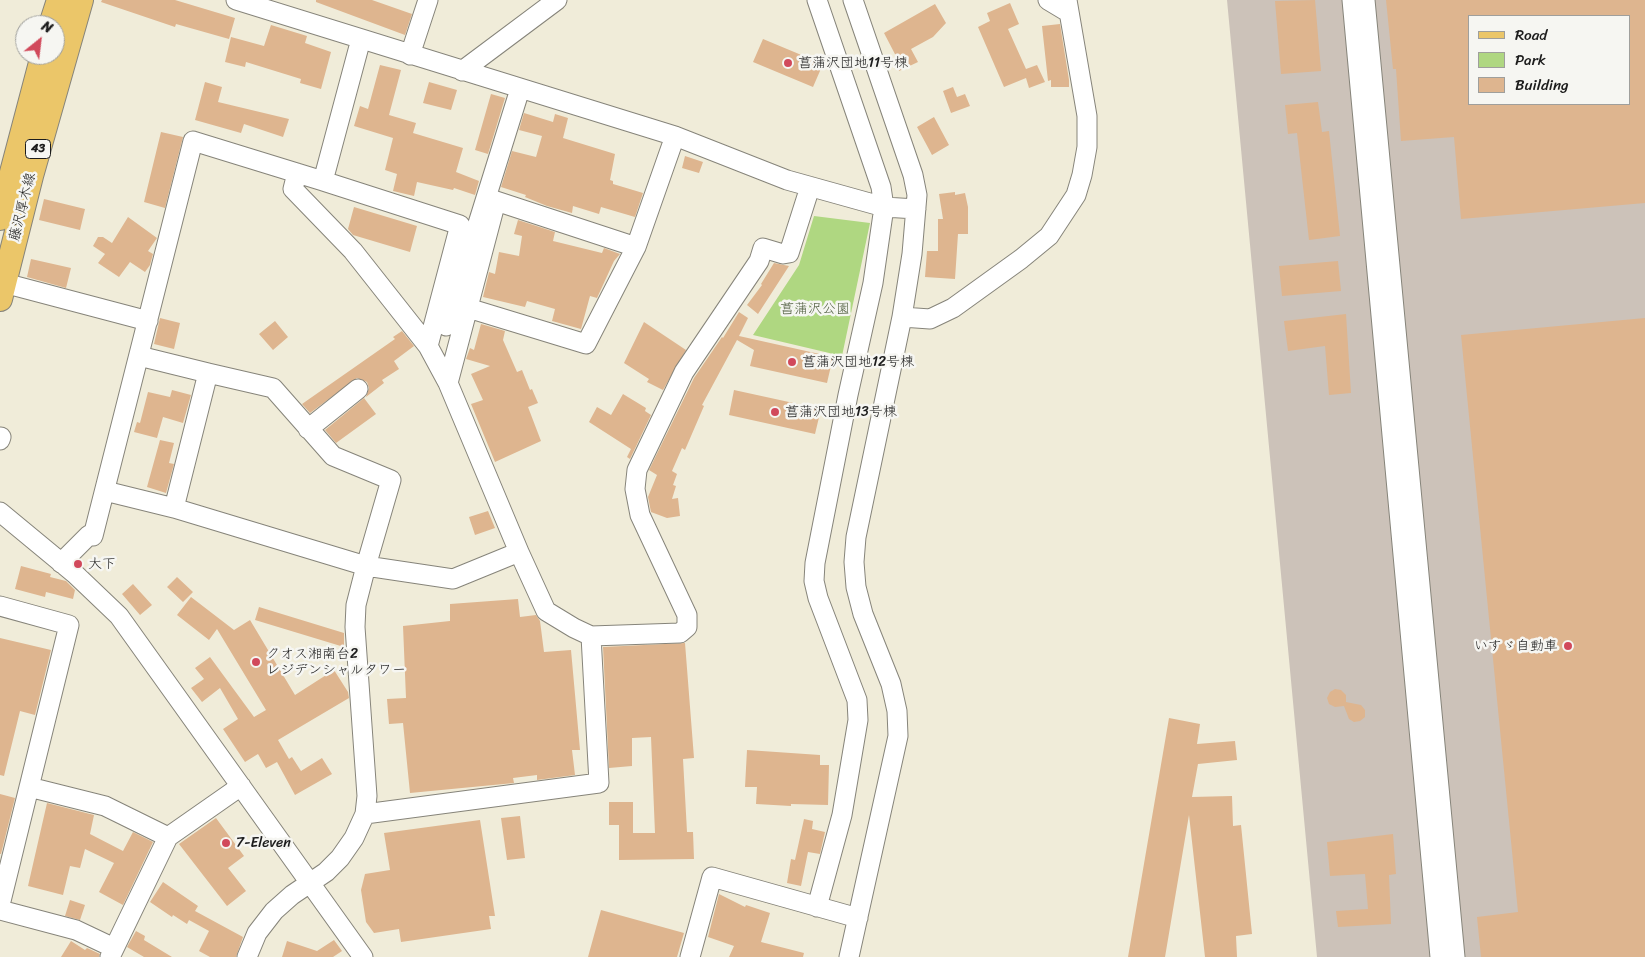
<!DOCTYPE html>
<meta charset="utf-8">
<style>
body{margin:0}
#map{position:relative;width:1645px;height:957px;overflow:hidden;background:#f0ecd9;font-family:Sriracha,sans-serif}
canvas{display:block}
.legend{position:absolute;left:1468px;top:15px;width:162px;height:90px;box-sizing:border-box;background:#f6f6f2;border:1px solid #9f9f9c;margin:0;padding:6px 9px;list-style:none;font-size:15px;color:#1c1c1c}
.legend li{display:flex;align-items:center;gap:10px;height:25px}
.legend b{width:25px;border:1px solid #9f9f9c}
.north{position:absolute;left:15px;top:15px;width:50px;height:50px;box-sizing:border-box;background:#f6f6f2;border:1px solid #9f9f9c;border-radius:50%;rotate:29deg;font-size:14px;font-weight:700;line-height:20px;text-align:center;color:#1c1c1c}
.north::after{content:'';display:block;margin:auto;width:18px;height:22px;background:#d1495b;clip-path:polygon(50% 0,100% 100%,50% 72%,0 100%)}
</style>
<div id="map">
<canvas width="1645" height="957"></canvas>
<ul class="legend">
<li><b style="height:6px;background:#ebc669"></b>Road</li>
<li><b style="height:14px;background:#afd781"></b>Park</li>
<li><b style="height:14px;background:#deb58f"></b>Building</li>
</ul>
<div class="north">N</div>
</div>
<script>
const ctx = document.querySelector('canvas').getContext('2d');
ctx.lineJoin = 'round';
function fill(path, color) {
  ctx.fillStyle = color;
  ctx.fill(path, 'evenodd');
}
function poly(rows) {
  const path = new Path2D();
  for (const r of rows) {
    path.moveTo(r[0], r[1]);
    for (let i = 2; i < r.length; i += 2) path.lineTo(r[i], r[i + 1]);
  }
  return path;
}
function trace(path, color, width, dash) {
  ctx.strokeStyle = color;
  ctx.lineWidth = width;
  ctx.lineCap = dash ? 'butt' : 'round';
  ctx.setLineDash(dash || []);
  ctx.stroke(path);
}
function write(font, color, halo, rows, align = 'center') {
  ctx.font = font + ' Sriracha,"Klee One",sans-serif';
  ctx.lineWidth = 5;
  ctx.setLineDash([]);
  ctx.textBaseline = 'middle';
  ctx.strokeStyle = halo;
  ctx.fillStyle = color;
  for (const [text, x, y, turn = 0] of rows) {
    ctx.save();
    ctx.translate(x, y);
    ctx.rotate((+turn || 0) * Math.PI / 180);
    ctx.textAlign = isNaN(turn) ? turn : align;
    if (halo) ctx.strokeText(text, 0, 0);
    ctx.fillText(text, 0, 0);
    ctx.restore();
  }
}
const industrial = poly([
 [1227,0,1645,0,1645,957,1317,957],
 [1469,16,1629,16,1629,104,1469,104]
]);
const green = poly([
 [814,216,870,223,842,356,753,335,799,265]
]);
const building = poly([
 [102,0,175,0,235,18,229,39,176,24,175,27,101,2],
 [316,0,372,0,412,14,405,35,316,2],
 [1315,0,1321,71,1281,74,1275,1],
 [1386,0,1645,0,1645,203,1461,219,1454,137,1401,141,1396,69,1393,69],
 [1469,16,1629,16,1629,104,1469,104],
 [1010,3,1019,24,1008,29,1026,69,1037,65,1045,82,1029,88,1026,78,1004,87,978,27,990,21,987,13],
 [935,4,946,23,933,37,911,49,918,62,899,71,895,58,897,58,884,33],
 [1060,24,1069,80,1069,87,1051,87,1051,80,1048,81,1042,26],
 [271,25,307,36,305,43,331,52,321,89,300,83,301,79,246,62,245,67,225,62,231,37,264,46],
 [763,39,823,64,813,87,753,62],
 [380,65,401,70,389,115,416,123,413,133,463,148,456,172,479,181,475,195,454,188,453,190,417,182,414,196,393,191,397,174,385,170,393,138,354,126,360,106,368,109],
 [205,82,222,87,218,102,289,119,283,137,244,124,241,133,195,120],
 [429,82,457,90,451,110,423,103],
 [953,87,957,97,965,94,970,106,951,113,943,91],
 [491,94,505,98,488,154,475,150],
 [1318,102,1322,132,1329,131,1340,236,1309,240,1297,133,1288,134,1285,105],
 [524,113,553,122,555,114,568,118,563,138,615,154,610,180,613,181,613,184,643,193,635,217,601,207,599,214,573,206,572,213,547,206,525,197,526,195,501,187,512,151,536,157,542,136,519,130],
 [934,117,949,145,932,155,917,127],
 [161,132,183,137,165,208,144,202],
 [685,156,703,162,699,173,682,168],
 [955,192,955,195,965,193,968,207,968,234,958,234,955,279,925,277,927,251,938,251,938,219,943,219,939,194],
 [44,199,85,209,80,230,39,220],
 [354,207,417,226,410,252,353,235,348,229],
 [128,217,157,238,148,251,153,254,150,265,145,272,130,262,119,277,98,263,105,254,93,246,98,237,103,237,112,243],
 [518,220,555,232,553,241,602,253,604,248,620,254,614,261,597,298,590,296,581,329,552,321,555,309,527,301,525,307,483,297,489,272,495,274,499,252,519,256,522,236,514,234],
 [31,259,71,268,66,288,27,277],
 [1338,261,1341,291,1282,296,1279,266],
 [774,263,789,266,758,314,747,305,762,285,761,284],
 [739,312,748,318,739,336,833,357,827,383,750,366,754,350,737,340,702,405,704,406,685,450,682,448,672,471,677,474,673,485,676,486,672,499,678,498,680,516,667,518,651,512,648,497,657,475,649,470,694,378,722,337,723,338],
 [1346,314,1351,393,1329,395,1325,346,1288,351,1284,321],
 [160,318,180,323,174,349,154,344],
 [1645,318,1645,957,1481,957,1477,917,1518,912,1461,335],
 [275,321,288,337,273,350,259,334],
 [644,322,686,350,663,390,647,382,649,379,624,363],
 [481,324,505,331,503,340,517,372,522,370,530,390,532,389,538,403,528,407,541,441,495,462,471,404,483,400,471,374,490,366,466,359,470,348,474,350],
 [402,331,414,346,394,361,399,369,382,380,384,383,366,397,369,388,367,382,357,378,310,413,302,404,395,339,393,337],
 [172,390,191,395,183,423,163,417,157,438,134,432,137,422,140,423,148,392,170,397],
 [734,390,821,409,815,434,729,415],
 [623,394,646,408,645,411,651,415,630,459,627,457,631,449,589,422,597,407,611,415],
 [364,398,376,414,336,443,325,430],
 [160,440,174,443,169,463,174,464,166,493,147,487],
 [488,511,495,528,475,535,469,517],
 [21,566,51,574,50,577,66,581,75,590,73,599,46,592,45,597,15,589],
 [177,577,193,592,183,602,167,587],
 [133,584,152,605,140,615,122,594],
 [191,597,234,630,250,620,295,695,334,670,348,692,349,698,278,740,289,759,292,757,301,771,322,758,332,774,295,795,277,762,266,768,258,754,245,762,223,729,238,719,220,688,202,702,191,688,204,679,195,668,210,657,254,717,266,710,217,629,209,640,177,615],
 [518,599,520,617,536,615,540,621,544,652,571,650,580,750,572,750,575,775,537,780,537,775,513,778,514,783,410,793,403,723,389,724,387,699,406,698,403,626,450,621,450,604],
 [259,607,344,633,344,647,255,620],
 [0,638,51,650,35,715,20,711,4,776,0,775],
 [685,643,694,758,683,759,687,832,693,832,694,859,619,860,619,825,609,825,609,802,633,802,633,833,655,833,651,737,632,738,632,766,609,768,603,647],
 [1335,689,1341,690,1346,695,1346,702,1361,705,1365,710,1365,717,1360,721,1354,722,1349,719,1344,706,1335,707,1329,704,1327,698,1330,692],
 [1169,718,1200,724,1197,744,1235,741,1237,760,1198,764,1192,797,1232,796,1233,826,1241,825,1252,934,1236,936,1237,957,1205,957,1189,815,1165,957,1128,957],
 [747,750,820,755,820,765,829,765,828,805,791,804,791,806,756,804,757,787,745,787],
 [0,794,15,798,1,854,0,854],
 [47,803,94,815,90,834,123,851,133,832,153,842,123,905,99,892,114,863,85,849,80,868,70,866,63,895,28,886],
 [520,816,525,858,507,860,501,818],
 [216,818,244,856,228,868,246,891,227,906,179,844],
 [804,819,813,821,812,829,825,832,820,854,808,852,801,886,787,883,791,859,795,860],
 [480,820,495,916,489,916,491,929,401,942,399,929,374,933,366,922,361,890,365,874,390,870,384,833],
 [1393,834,1396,874,1389,875,1391,924,1338,927,1336,911,1368,909,1365,874,1330,876,1327,842],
 [163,882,198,906,195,911,243,937,236,957,210,957,199,951,209,931,189,920,187,924,173,915,172,917,150,902],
 [719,894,745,907,746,905,770,913,761,942,804,953,803,957,729,957,734,946,708,937],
 [70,900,85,905,80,920,65,916],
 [601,910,684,933,677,957,588,957],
 [136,931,145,936,144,940,172,957,144,957,127,947],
 [334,940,342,951,333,957,282,957,287,941,317,951],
 [71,941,85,950,87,948,100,954,99,957,61,957]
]);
const minor = poly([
 [236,0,675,136,787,180,884,207,916,209],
 [817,0,881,187,884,207,873,283,848,395,815,563,814,581,818,598,857,700,858,720,842,815,817,907],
 [1048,0,1068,12],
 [1352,0,1440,957],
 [1365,0,1455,957],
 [410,55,428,0],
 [462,71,557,0],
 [297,173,293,189,353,251,428,346],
 [4,283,148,321],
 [468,308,586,344,636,247,675,136],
 [902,317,930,319,953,308,1021,259,1049,236,1076,195,1082,175,1087,147,1087,116,1067,0],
 [446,326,520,89],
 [448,383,496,201,636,247],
 [308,429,358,389],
 [0,440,1,437],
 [105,491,174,508,208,373,139,356],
 [174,508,366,566,391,480,333,456,273,388,208,373],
 [0,512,75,574,119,616,363,957],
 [519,552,546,611,574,628,591,636],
 [61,563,89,535,93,536,193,141,323,181],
 [0,606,69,625,0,905],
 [29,787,105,806,168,837],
 [365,814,599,783,591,636,680,633,687,627,687,615,640,515,635,489,637,470,684,372,759,261,763,248,783,254,789,253,810,187],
 [0,910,76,930,114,948],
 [110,957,168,837,241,786],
 [247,957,257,933,274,911,292,895,326,872,340,858,354,838,365,814,367,796,355,627,356,605,366,566,453,579,519,552,448,383,428,346,460,225,323,181,361,39],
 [690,957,712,877,858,918],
 [849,957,898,736,897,711,891,684,863,614,856,587,854,562,856,537,902,317,912,254,917,195,913,175,853,0]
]);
const major = poly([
 [51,25,59,0],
 [0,218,43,55],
 [0,299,31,176,81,0]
]);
const markers = [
 [788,63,5,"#d1495b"],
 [792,362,5,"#d1495b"],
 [775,412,5,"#d1495b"],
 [78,564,5,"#d1495b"],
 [1568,646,5,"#d1495b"],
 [256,662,5,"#d1495b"],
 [226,843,5,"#d1495b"]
];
const shields = [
 [38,149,25]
];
const shieldNames = [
 ["43",38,149]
];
const poiNames = [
 ["菖蒲沢団地11号棟",798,63],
 ["菖蒲沢団地12号棟",802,362],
 ["菖蒲沢団地13号棟",785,412],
 ["大下",88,564],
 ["いすゞ自動車",1558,646,"right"],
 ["クオス湘南台2",266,654],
 ["レジデンシャルタワー",266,670],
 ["7-Eleven",236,843]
];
const streetNames = [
 ["藤沢厚木線",23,207,-76]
];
const parkNames = [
 ["菖蒲沢公園",815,309]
];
fill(industrial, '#ccc2b9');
fill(green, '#afd781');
fill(building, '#deb58f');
trace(minor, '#86847a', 21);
trace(major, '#86847a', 26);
trace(minor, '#fff', 19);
trace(major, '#ebc669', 24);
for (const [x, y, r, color] of markers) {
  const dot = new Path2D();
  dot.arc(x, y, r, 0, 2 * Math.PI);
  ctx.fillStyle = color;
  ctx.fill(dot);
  trace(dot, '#f6f6f2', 2);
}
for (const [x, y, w] of shields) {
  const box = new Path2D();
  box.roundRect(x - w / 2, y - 9.5, w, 19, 4);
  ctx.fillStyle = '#f6f6f2';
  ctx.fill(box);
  trace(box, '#1c1c1c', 1);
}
write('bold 12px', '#1c1c1c', null, shieldNames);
write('14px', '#1c1c1c', '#f6f6f2', poiNames, 'left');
write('14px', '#1c1c1c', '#f6f6f2', streetNames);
write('14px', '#4f5d3f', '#f6f6f2', parkNames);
</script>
